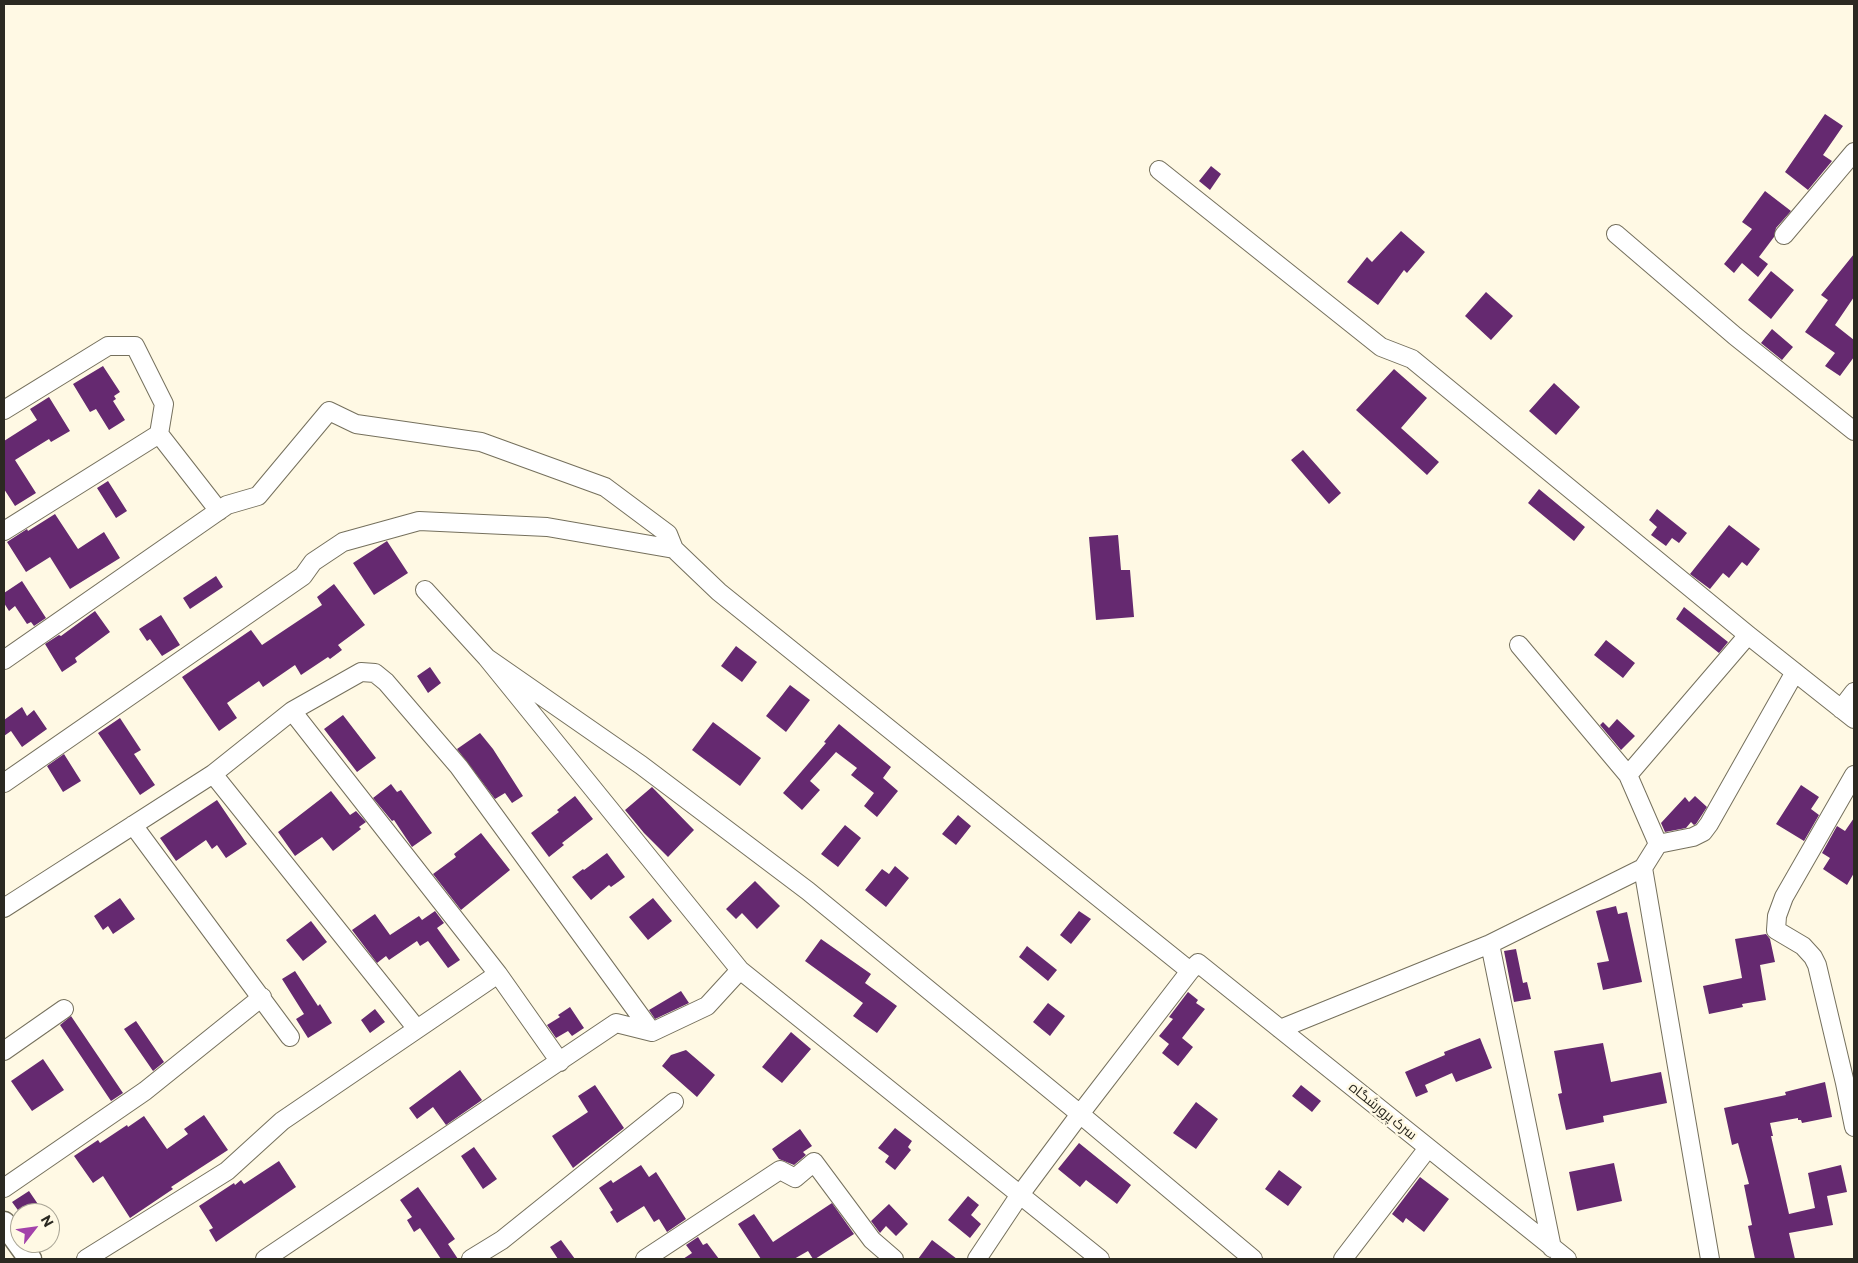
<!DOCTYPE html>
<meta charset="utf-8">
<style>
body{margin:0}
#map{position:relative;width:1858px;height:1263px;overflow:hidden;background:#fff9e4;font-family:Commissioner,sans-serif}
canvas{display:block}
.frame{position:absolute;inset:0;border:5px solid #2b2921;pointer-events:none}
.north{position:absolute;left:10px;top:1203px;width:50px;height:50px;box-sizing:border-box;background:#fff9e4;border:1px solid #aaa696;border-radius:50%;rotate:60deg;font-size:14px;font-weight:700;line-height:20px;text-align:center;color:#2b2921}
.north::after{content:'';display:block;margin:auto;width:18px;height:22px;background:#a342aa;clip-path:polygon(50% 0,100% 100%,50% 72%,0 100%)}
</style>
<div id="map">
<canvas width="1858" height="1263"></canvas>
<div class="frame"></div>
<div class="north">N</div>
</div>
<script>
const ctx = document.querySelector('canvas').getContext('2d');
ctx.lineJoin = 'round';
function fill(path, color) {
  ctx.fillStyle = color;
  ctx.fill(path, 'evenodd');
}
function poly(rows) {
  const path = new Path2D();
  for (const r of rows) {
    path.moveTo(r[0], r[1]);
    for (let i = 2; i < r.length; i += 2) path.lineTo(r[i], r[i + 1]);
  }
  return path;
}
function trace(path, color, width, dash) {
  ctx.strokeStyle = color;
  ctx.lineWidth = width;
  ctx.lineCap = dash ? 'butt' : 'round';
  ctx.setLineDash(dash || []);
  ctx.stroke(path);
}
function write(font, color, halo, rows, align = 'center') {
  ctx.font = font + ' Commissioner,Cairo,sans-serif';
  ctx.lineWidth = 5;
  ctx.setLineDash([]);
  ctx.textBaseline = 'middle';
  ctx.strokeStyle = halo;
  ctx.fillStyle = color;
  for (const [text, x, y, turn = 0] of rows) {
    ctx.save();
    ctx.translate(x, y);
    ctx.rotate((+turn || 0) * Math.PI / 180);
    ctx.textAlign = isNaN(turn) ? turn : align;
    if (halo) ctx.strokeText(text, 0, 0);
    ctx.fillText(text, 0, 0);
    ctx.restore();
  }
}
const building = poly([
 [1825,114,1843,126,1823,155,1832,161,1808,190,1785,172],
 [1211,166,1221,174,1210,190,1199,181],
 [1765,191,1791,211,1776,228,1774,237,1759,257,1768,264,1758,277,1742,263,1734,273,1724,264,1752,229,1742,222],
 [1401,231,1425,252,1407,273,1404,270,1378,305,1347,282,1367,257,1372,262],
 [1854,254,1854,297,1835,325,1854,340,1854,357,1840,376,1825,366,1835,353,1805,332,1828,300,1821,295],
 [1771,271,1794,290,1771,319,1748,300],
 [1486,292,1513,316,1491,340,1465,316],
 [1772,329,1793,347,1782,360,1761,343],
 [103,366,120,392,114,396,116,399,113,401,125,420,109,430,96,409,90,412,73,384],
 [1394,369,1427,398,1401,428,1439,462,1427,475,1356,410],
 [1554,383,1580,407,1556,435,1529,411],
 [49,397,70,431,51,442,49,439,15,460,36,493,15,506,4,489,4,441,37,420,30,409],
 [1303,450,1341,493,1329,504,1291,460],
 [108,481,127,511,116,518,97,488],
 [1539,489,1585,527,1574,541,1528,503],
 [1657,509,1687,533,1679,543,1672,538,1666,546,1651,535,1657,527,1649,520],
 [55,514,78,549,104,532,120,558,70,589,50,557,26,572,7,542,27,529,28,531],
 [1729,525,1760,549,1747,566,1742,562,1729,578,1723,573,1710,589,1690,574],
 [1118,535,1121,570,1130,570,1134,617,1096,620,1089,537],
 [387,541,408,573,374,595,353,563],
 [216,576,223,587,190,609,183,598],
 [22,581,46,618,34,626,31,622,27,624,15,606,9,611,4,603,4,593],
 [334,584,365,625,338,645,342,650,330,659,328,657,301,675,295,665,263,687,259,681,227,703,237,718,219,731,182,677,251,630,262,645,322,605,317,597],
 [1684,607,1728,642,1719,653,1676,619],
 [95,611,110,632,75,658,77,662,62,672,45,644,59,635,61,636],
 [161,615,180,645,162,656,150,639,147,641,139,629],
 [1606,640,1635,663,1623,678,1594,655],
 [736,646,757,662,742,682,721,666],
 [430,667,441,683,428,693,417,676],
 [790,685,810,700,786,732,766,716],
 [22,707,27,716,34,710,47,729,22,747,11,731,4,736,4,720],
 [343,715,376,758,357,772,324,729],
 [120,718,141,750,134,754,155,785,140,795,98,733],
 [1617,719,1635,736,1621,750,1600,725,1603,722,1609,728],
 [713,722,761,758,740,786,692,750],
 [839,724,891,767,883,778,898,791,877,817,864,806,874,793,851,775,857,768,836,752,810,781,820,790,802,810,783,793,826,743,824,742],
 [480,733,493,749,523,796,512,803,505,793,495,799,457,749],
 [64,754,81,781,63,792,47,766],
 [391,784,397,792,401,790,432,833,412,847,394,820,392,821,373,798],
 [1801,785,1819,797,1811,809,1819,815,1804,841,1776,824],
 [652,787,694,830,668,857,644,833,625,810],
 [331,791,350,815,356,811,366,822,359,827,361,829,333,851,322,837,295,856,278,832],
 [575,796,593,819,562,843,564,845,549,857,531,833,559,812,557,810],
 [1695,796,1707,807,1696,824,1694,825,1691,822,1686,828,1665,832,1661,823,1685,797,1689,802],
 [217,800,247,844,226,858,217,845,212,849,206,840,176,861,160,838],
 [958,815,971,826,956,845,942,834],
 [1854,818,1854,873,1847,885,1823,869,1830,858,1822,853,1837,826,1845,831],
 [845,825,861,838,838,867,821,854],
 [481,833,510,870,461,910,433,874,456,857,454,854],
 [607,853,625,877,611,887,609,885,591,900,572,877,583,869,584,870],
 [895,866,909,878,886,907,865,890,882,869,889,874],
 [755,881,780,906,757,929,742,913,736,919,726,909],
 [120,898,135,919,113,934,108,926,103,930,94,916],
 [653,898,672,921,648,940,629,917],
 [1616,906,1618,914,1627,912,1642,982,1603,990,1597,963,1609,961,1596,911],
 [435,911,444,923,437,928,460,960,448,968,428,941,420,946,417,941,389,960,386,956,377,963,352,930,375,914,390,935,419,916,422,920],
 [1079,911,1091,919,1071,944,1060,935],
 [311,921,327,942,303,961,286,940],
 [1766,934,1770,939,1775,962,1760,965,1766,1000,1742,1004,1743,1007,1709,1014,1703,986,1742,978,1735,939],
 [821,939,871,974,865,983,897,1006,877,1033,853,1016,863,1003,805,961],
 [1027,946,1057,970,1048,981,1019,957],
 [1516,949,1523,983,1527,982,1531,999,1514,1002,1504,951],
 [295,971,318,1006,320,1004,332,1023,308,1038,296,1019,304,1014,282,979],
 [681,991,689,1003,655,1019,649,1010],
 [1188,992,1198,1000,1196,1003,1205,1009,1182,1038,1193,1047,1178,1066,1162,1053,1169,1044,1159,1036,1173,1019,1169,1017],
 [1048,1003,1065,1016,1050,1036,1033,1022],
 [570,1007,584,1028,572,1036,568,1031,556,1038,547,1025,560,1017,558,1015],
 [375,1009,385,1022,370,1033,361,1020],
 [71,1016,123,1093,111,1101,60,1025],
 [136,1021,164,1062,153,1071,124,1029],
 [791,1032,811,1049,782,1083,762,1067],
 [1480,1038,1492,1068,1456,1082,1452,1073,1425,1085,1428,1092,1416,1097,1405,1072,1445,1055,1444,1052],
 [1603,1043,1611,1082,1661,1072,1667,1103,1603,1116,1604,1122,1566,1130,1558,1094,1562,1093,1554,1051],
 [686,1050,715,1075,697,1097,662,1066,671,1055],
 [43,1059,64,1090,32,1111,11,1081],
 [460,1070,482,1100,446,1125,433,1107,417,1119,409,1108],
 [1825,1082,1832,1117,1802,1123,1801,1120,1798,1120,1798,1118,1770,1123,1773,1136,1771,1136,1789,1214,1815,1208,1808,1173,1841,1165,1847,1192,1827,1196,1833,1225,1789,1233,1795,1259,1755,1259,1748,1226,1752,1225,1744,1185,1749,1184,1738,1143,1732,1145,1724,1108,1786,1095,1785,1092],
 [595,1085,624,1128,573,1168,552,1136,588,1112,578,1096],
 [1301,1085,1321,1101,1312,1112,1292,1096],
 [1196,1102,1218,1119,1196,1149,1173,1133],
 [204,1115,228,1150,171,1187,173,1189,130,1218,103,1176,93,1183,74,1156,98,1140,100,1143,127,1125,128,1127,144,1116,167,1149,188,1134,184,1129],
 [895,1128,912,1141,908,1147,911,1150,895,1170,885,1162,889,1156,878,1148],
 [800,1129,812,1146,803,1152,806,1155,794,1165,779,1159,772,1149],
 [1079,1143,1131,1185,1117,1204,1086,1180,1080,1187,1058,1169],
 [474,1147,497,1179,483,1189,461,1156],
 [279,1161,296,1187,216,1242,209,1230,213,1228,199,1206,234,1183,235,1185,241,1180,244,1184],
 [1614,1163,1622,1201,1577,1211,1569,1172],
 [641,1165,649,1177,656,1172,686,1219,667,1232,659,1219,654,1222,644,1206,617,1223,610,1212,613,1210,599,1188,611,1180,613,1183],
 [1279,1170,1302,1187,1288,1206,1265,1189],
 [1420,1177,1449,1199,1424,1232,1406,1218,1403,1223,1392,1214],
 [418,1187,455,1239,448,1244,458,1259,441,1259,420,1228,414,1232,407,1220,412,1217,400,1200],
 [29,1191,44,1213,20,1213,12,1202],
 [968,1196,979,1205,971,1215,981,1224,970,1238,948,1220],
 [832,1203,854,1234,815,1259,813,1259,808,1251,794,1259,761,1259,738,1224,754,1214,773,1242],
 [889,1204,908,1224,896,1236,886,1226,880,1233,871,1221],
 [698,1237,703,1245,707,1243,719,1259,683,1259,692,1253,686,1245],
 [561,1240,575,1259,558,1259,550,1247],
 [932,1240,957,1259,918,1259]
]);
const minor = poly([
 [1159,170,1381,347,1412,359,1748,635,1854,719],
 [1616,234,1735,336,1854,431],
 [1784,235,1854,152],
 [4,410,108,346,135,346,164,404,159,434,219,511],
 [4,531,159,434],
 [425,590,487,658,740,970,1100,1259],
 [1519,645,1628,775],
 [487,658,641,765,808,891,1080,1114,1253,1259],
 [4,660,227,505,258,496,329,411,356,424,481,442,605,487,668,534,674,549],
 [1841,709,1854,692],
 [292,711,498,974,560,1062],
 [213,774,417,1029],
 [1854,775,1784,897,1777,916,1776,930,1803,946,1813,957,1817,965,1845,1083,1854,1127],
 [4,783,303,576,313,562,343,542,419,521,547,527,674,549,719,592,1190,971],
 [133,825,290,1037],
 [1658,844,1693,837,1703,832,1709,824,1795,672],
 [4,908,213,774,292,711,361,672,375,673,386,682,459,767,652,1032],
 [1490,944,1552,1248],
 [1280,1029,1490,944,1643,868],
 [4,1051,64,1009],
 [4,1188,145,1091,262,997],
 [86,1259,227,1171,282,1121,498,974],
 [265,1259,616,1023,652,1032,707,1006,740,970],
 [471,1259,502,1240,674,1102],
 [645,1259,780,1170,795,1178,814,1162,872,1240,894,1259],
 [977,1259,1019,1196,1080,1114,1190,971,1198,963,1567,1259],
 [1343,1259,1428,1148],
 [1710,1259,1643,868,1658,844,1628,775,1748,635]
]);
const tertiary = poly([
 [4,1223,30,1259]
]);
const streetNames = [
 ["سرک پرورشگاه",1383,1111,39]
];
fill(building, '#652970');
trace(minor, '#75705d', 20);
trace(tertiary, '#75705d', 25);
trace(minor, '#fff', 18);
trace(tertiary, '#fff', 22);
write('14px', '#2b2921', '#fff9e4', streetNames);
</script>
